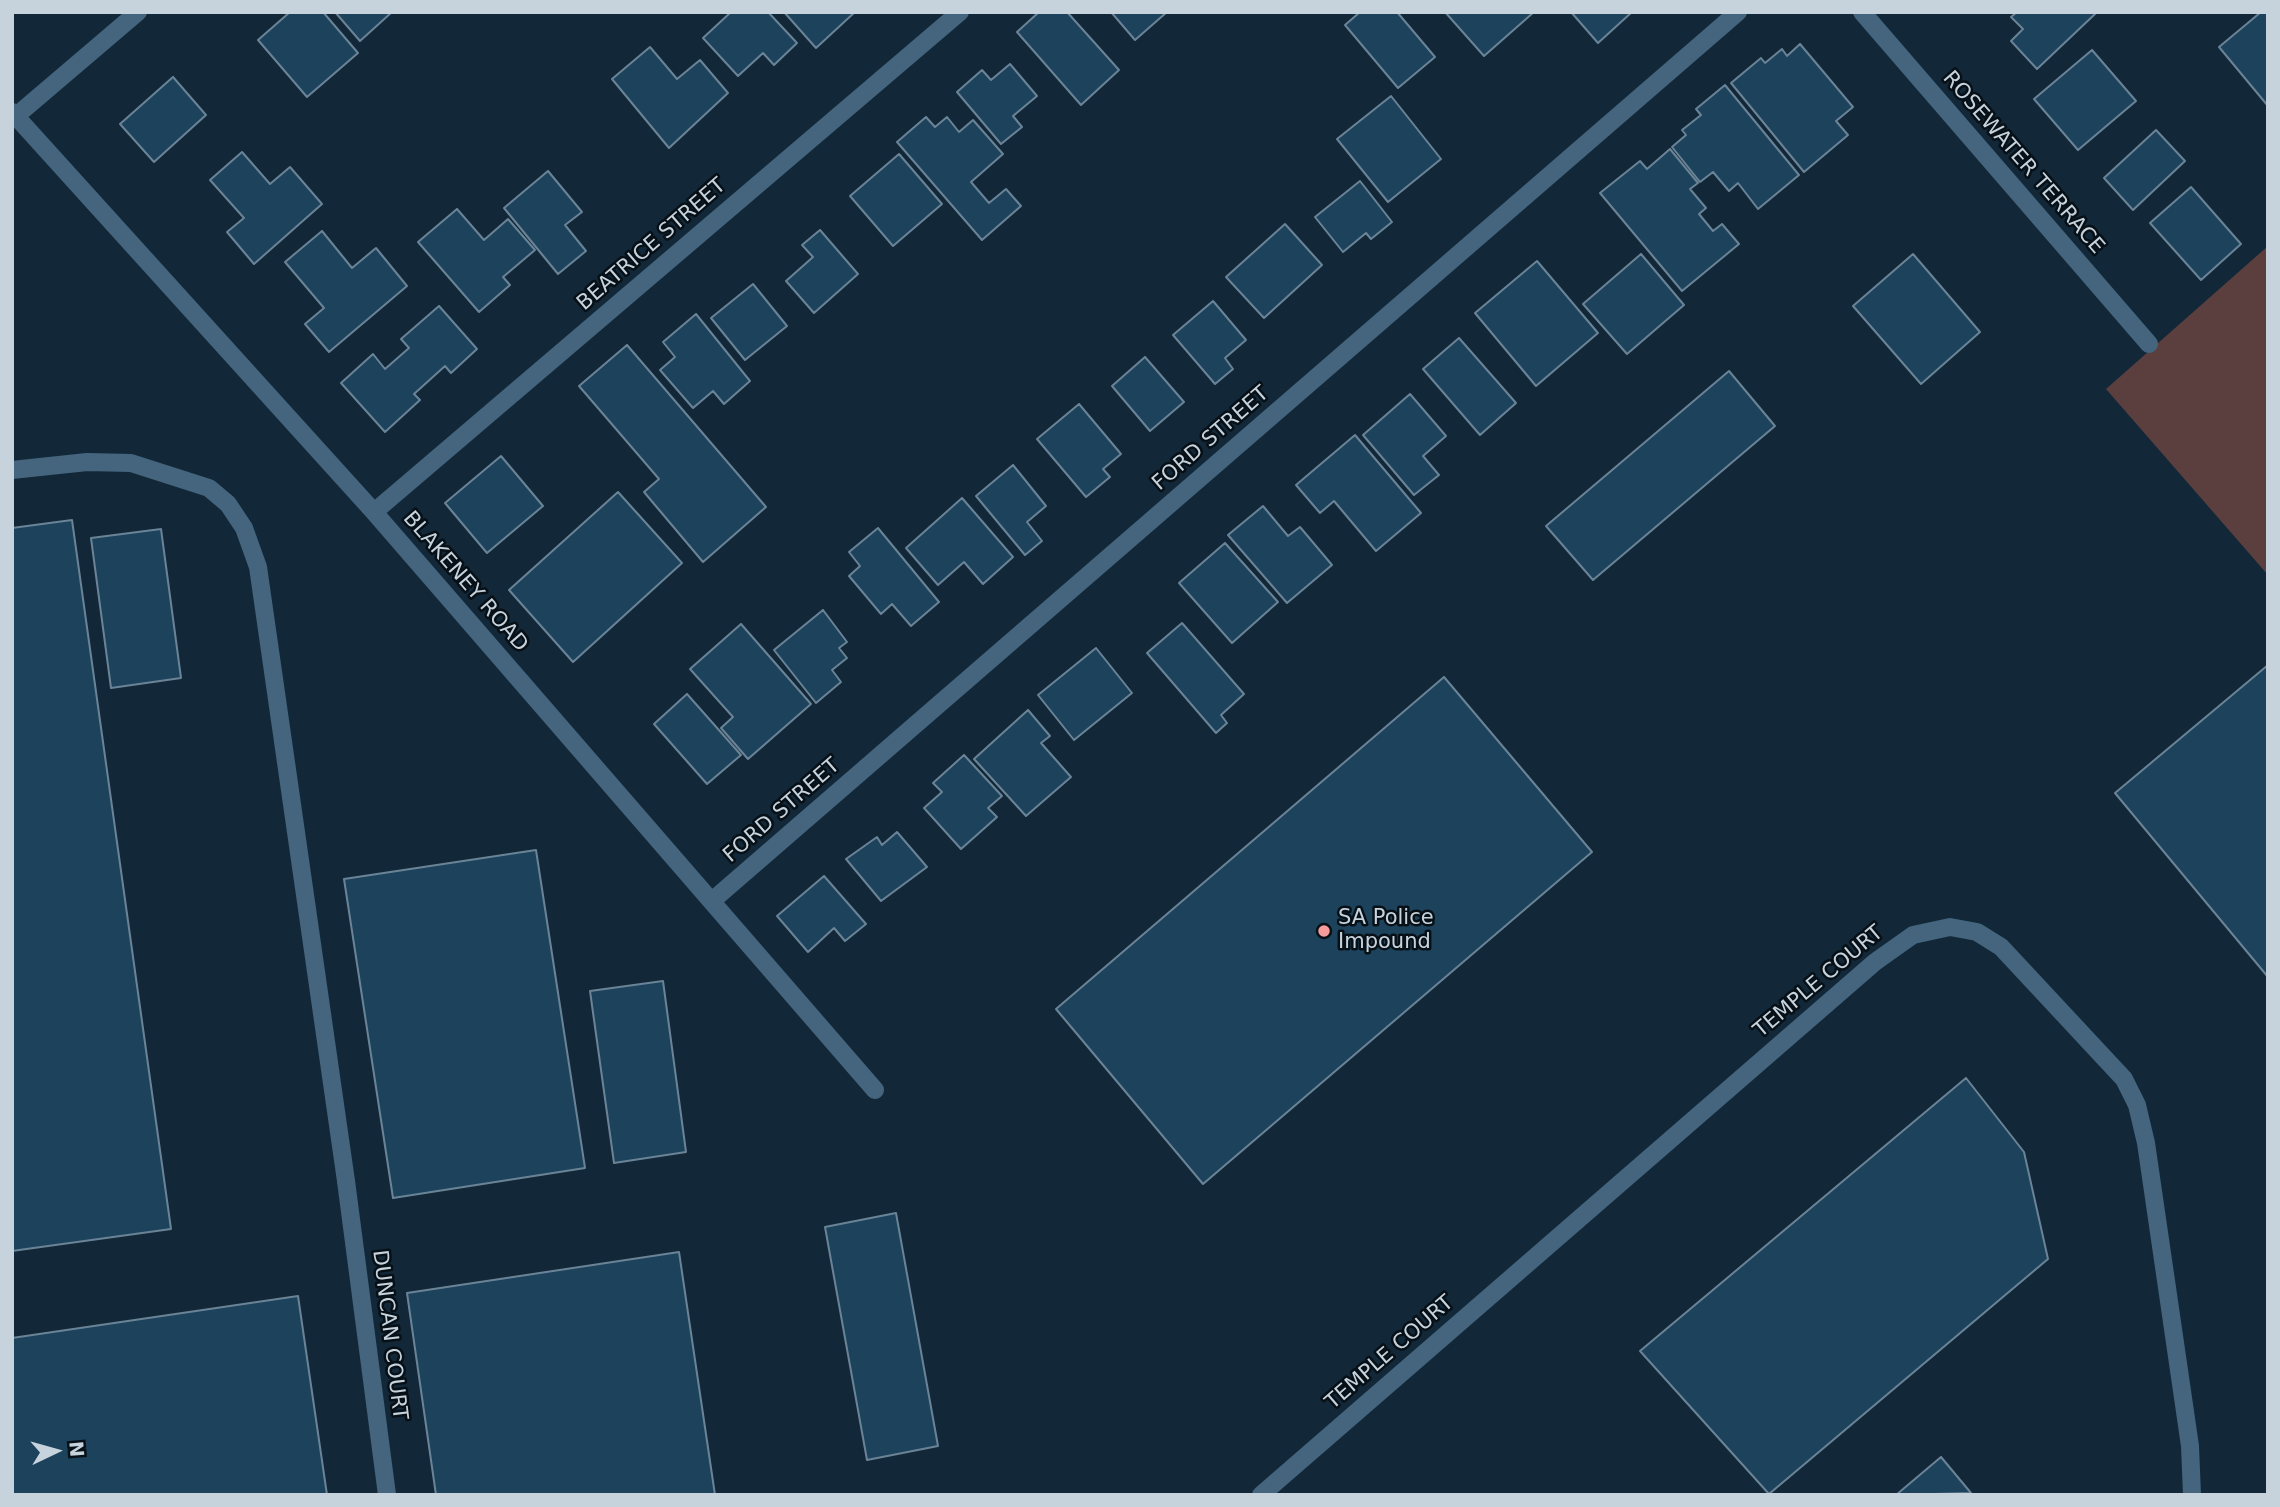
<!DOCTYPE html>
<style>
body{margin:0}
#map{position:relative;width:2280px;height:1507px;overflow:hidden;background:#122838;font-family:"DejaVu Sans",sans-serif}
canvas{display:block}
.frame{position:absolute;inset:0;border:14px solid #c6d3dd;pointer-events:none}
.north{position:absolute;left:21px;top:1416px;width:70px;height:70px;-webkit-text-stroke:5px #071017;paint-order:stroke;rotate:85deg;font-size:19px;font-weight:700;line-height:28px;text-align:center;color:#c6d3dd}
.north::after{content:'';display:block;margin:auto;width:24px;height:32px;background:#c6d3dd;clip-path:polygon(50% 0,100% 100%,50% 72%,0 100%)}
</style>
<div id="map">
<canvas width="2280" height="1507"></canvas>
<div class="frame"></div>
<div class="north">N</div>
</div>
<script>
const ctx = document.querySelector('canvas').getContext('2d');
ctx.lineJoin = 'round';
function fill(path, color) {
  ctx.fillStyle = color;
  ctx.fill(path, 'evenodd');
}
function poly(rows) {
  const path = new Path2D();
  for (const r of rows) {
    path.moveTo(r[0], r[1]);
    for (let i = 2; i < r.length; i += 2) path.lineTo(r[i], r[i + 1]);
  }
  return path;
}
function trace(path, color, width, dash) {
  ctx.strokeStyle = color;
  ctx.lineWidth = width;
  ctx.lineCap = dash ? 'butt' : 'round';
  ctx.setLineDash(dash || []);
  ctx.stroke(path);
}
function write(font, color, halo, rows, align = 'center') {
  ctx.font = font + ' "DejaVu Sans",sans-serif';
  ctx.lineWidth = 5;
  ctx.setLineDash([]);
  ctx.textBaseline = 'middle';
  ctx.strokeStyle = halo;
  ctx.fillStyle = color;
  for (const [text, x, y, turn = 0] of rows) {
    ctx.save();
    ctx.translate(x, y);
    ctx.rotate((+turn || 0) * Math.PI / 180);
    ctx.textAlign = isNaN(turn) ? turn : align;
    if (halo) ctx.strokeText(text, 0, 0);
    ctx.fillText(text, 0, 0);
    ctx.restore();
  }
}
const green = poly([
 [2268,246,2268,575,2106,389]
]);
const building = poly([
 [290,12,323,12,358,53,307,97,258,40,290,12],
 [335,12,392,12,360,41,335,12],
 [731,12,768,12,797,43,774,65,763,53,738,76,703,38,731,12],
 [784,12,855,12,816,48,784,12],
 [1039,12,1067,12,1119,70,1081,105,1017,32,1039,12],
 [1111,12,1167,12,1135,40,1111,12],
 [1360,12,1397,12,1435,57,1398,88,1345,25,1360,12],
 [1445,12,1534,12,1484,56,1445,12],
 [1571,12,1632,12,1598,43,1571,12],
 [2017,12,2094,12,2095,14,2037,69,2011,41,2023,29,2011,17,2017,12],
 [2261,12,2268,12,2268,106,2219,47,2261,12],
 [1800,44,1853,107,1836,121,1848,135,1804,172,1731,83,1761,58,1765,63,1782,49,1787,56,1800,44],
 [650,47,677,79,700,60,728,93,669,148,612,79,650,47],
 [2092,50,2136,101,2078,150,2034,99,2092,50],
 [1010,64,1037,96,1013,116,1022,127,1001,144,957,92,982,70,991,80,1010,64],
 [173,77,206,115,154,162,120,124,173,77],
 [1725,85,1799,175,1758,209,1738,183,1729,191,1713,172,1700,182,1672,147,1686,135,1682,130,1701,115,1696,109,1725,85],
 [1391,96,1441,159,1388,202,1337,139,1391,96],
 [926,117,935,127,947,117,959,132,973,120,1003,154,971,182,989,203,1006,189,1021,206,982,240,897,142,926,117],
 [2156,130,2185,161,2133,210,2104,178,2156,130],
 [1670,149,1698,183,1690,189,1706,208,1699,214,1713,231,1722,224,1739,244,1682,291,1600,193,1640,161,1647,169,1670,149],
 [242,152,270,184,290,167,322,204,254,264,227,232,244,218,210,180,242,152],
 [899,154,942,204,893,246,850,196,899,154],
 [548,171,582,212,565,225,586,251,558,274,504,208,548,171],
 [1360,181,1392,222,1371,239,1366,233,1343,252,1315,217,1360,181],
 [2191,187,2241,244,2201,280,2150,223,2191,187],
 [457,209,484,240,508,219,535,250,503,277,510,285,479,312,418,242,457,209],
 [1285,224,1322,265,1264,318,1226,277,1285,224],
 [820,230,858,274,814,313,786,281,813,257,802,245,820,230],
 [322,231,352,268,376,248,407,286,329,352,305,324,324,308,285,262,322,231],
 [1641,254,1684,305,1627,354,1583,304,1641,254],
 [1913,254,1980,332,1921,384,1853,306,1913,254],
 [1537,261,1598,333,1536,386,1475,313,1537,261],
 [753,284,787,326,745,360,711,318,753,284],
 [1213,301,1246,340,1225,358,1233,369,1215,384,1173,335,1213,301],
 [439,306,477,349,451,373,445,366,414,394,420,400,385,432,341,383,373,354,385,369,409,348,401,339,439,306],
 [696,314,750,381,724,404,713,391,693,408,660,370,675,357,663,342,696,314],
 [1459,338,1516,403,1480,435,1423,369,1459,338],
 [627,345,766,507,703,562,644,492,659,479,579,386,627,345],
 [1145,357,1184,402,1150,431,1112,386,1145,357],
 [1729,371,1775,426,1593,580,1546,526,1729,371],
 [1410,394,1446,436,1423,456,1439,475,1414,495,1363,435,1410,394],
 [1079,404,1121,454,1103,469,1110,477,1086,497,1037,439,1079,404],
 [1355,435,1421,513,1376,551,1334,501,1320,513,1296,485,1355,435],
 [501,456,543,506,487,553,445,503,501,456],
 [1013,465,1046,506,1027,522,1042,541,1025,555,976,496,1013,465],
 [618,492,682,563,573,662,509,590,618,492],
 [962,498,1013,557,983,584,964,562,938,585,906,548,962,498],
 [1263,506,1288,536,1300,527,1332,565,1287,603,1228,535,1263,506],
 [72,520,171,1229,12,1251,12,528,72,520],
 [878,528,939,602,911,626,892,604,881,614,849,576,860,566,849,552,878,528],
 [161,529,181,678,111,688,91,538,161,529],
 [1225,543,1278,602,1232,643,1179,583,1225,543],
 [823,610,847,642,839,648,847,658,832,670,841,682,816,703,774,650,823,610],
 [1182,623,1244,694,1221,715,1227,723,1216,733,1147,653,1182,623],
 [741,624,811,704,748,759,721,728,733,717,690,669,741,624],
 [1096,648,1132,693,1074,740,1038,695,1096,648],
 [2268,665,2268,977,2115,793,2268,665],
 [1444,677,1592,852,1203,1184,1056,1009,1444,677],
 [687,694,741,755,707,784,654,724,687,694],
 [1028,710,1050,736,1041,743,1071,777,1026,816,974,759,1028,710],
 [964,755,1002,796,988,808,997,817,961,849,924,808,942,792,933,783,964,755],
 [897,832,927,867,881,901,846,859,877,837,882,845,897,832],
 [536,850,585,1168,393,1198,344,879,536,850],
 [824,876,866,924,845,941,834,928,808,952,777,916,824,876],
 [663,981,686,1152,614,1163,590,991,663,981],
 [1966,1078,2024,1152,2048,1259,1769,1494,1640,1351,1966,1078],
 [896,1213,938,1446,867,1460,825,1227,896,1213],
 [679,1252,715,1495,436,1495,407,1293,679,1252],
 [298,1296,327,1495,12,1495,12,1338,298,1296],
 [1941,1457,1971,1493,1896,1495,1941,1457]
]);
const service = poly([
 [12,470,87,462,131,463,209,488,228,504,244,528,258,567,346,1181]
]);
const minor = poly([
 [1862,12,2149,344],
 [12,112,374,512,875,1090],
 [16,116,138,12],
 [374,512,960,12],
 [713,900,1738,12],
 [346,1181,387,1495],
 [1261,1495,1875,962,1913,935,1950,927,1977,932,2001,947,2124,1079,2137,1105,2146,1143,2190,1446,2192,1495]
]);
const markers = [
 [1324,931,7,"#f59b9b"]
];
const streetNames = [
 ["ROSEWATER TERRACE",2023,163,49],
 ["BEATRICE STREET",652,245,-41],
 ["FORD STREET",1211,439,-41],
 ["BLAKENEY ROAD",465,582,49],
 ["FORD STREET",782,811,-41],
 ["TEMPLE COURT",1819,982,-40],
 ["DUNCAN COURT",389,1335,83],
 ["TEMPLE COURT",1390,1353,-41]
];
const poiNames = [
 ["SA Police",1338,919],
 ["Impound",1338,943]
];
fill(green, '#5b3f3f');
fill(building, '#1d435c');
trace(building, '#6a8396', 2);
trace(service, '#44657d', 18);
trace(minor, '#44657d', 18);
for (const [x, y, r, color] of markers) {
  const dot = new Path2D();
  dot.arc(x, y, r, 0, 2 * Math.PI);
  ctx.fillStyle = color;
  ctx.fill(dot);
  trace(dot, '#071017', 2.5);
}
write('21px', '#c6d3dd', '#071017', streetNames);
write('21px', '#c6d3dd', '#071017', poiNames, 'left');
</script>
